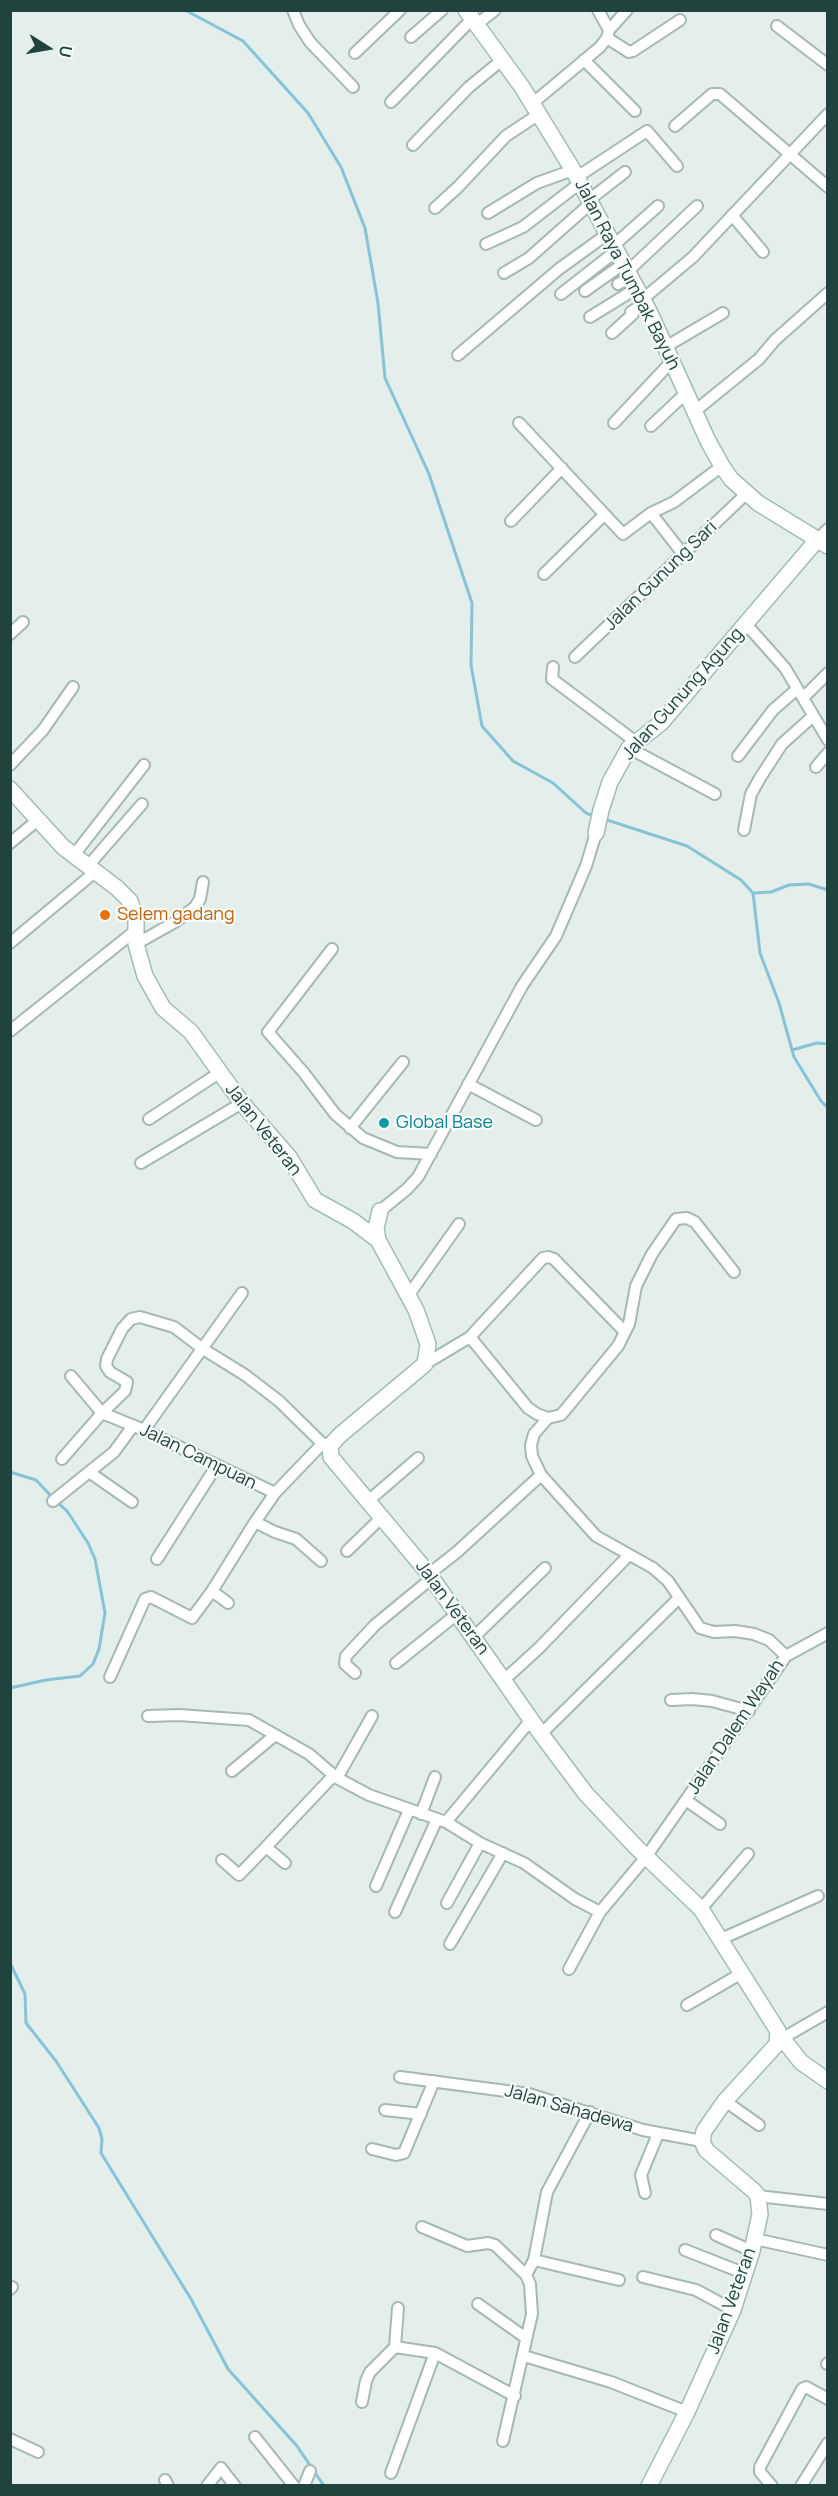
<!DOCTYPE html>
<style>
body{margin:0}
#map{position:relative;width:838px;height:2496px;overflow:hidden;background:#e4efeb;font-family:Manrope,sans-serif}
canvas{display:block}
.frame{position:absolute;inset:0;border:12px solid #21433e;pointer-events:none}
.north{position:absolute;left:18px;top:18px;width:60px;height:60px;-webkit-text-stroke:4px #f5fbf8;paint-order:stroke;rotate:101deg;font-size:16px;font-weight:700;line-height:24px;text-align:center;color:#21433e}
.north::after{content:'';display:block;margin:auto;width:21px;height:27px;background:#21433e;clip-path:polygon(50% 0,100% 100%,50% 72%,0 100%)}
</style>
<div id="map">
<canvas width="838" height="2496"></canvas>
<div class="frame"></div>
<div class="north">U</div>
</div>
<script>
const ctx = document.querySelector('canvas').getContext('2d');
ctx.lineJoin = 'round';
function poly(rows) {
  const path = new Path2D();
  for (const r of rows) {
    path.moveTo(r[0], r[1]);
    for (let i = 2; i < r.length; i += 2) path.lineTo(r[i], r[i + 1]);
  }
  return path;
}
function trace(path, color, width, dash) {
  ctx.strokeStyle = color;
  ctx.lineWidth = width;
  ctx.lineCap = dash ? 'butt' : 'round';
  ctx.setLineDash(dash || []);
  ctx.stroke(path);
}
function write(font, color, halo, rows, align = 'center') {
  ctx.font = font + ' Manrope,sans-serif';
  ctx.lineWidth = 4.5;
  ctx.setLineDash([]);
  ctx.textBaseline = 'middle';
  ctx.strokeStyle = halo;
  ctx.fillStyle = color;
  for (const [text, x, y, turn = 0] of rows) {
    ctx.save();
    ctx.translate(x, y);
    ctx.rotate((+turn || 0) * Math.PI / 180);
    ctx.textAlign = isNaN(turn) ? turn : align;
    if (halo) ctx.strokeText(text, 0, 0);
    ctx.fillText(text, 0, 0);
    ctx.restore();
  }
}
const stream = poly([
 [185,10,243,41,308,113,341,167,365,228,378,303,385,378,429,474,472,603,471,665,482,726,513,761,553,783,586,813,594,816],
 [604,819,687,846,741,880,753,893,760,953,779,1003,794,1057,821,1101,828,1108],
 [754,893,771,892,789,885,809,884,828,890],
 [792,1050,817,1043,828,1044],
 [10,1472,36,1480,52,1497],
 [10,1688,46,1680,80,1676,93,1664,99,1649,105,1613,95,1559,88,1543,67,1511,57,1502],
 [10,1963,25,1994,26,2023,56,2061,99,2128,102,2139,101,2153,191,2299,228,2369,297,2446,324,2486]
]);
const street = poly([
 [293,10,299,25,310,42,353,87],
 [476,25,495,10],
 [777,26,828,65],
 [609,30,627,10],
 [411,37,442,10],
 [607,38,629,52,633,51,680,20],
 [355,53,400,10],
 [584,60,635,111],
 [391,102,472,19],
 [533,103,600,47,607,38,609,30,598,10],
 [675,126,712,94,720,94,828,187],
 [413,145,469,87,502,60],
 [577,177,647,131,677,166],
 [589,200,625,172],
 [435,208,458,187,506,136,539,114],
 [488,213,537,183,573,170],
 [732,215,763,252],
 [486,244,523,227,580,183],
 [613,246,658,206],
 [627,272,697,206],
 [504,273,529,258,591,203],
 [618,284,630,277],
 [585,291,623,264],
 [561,294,616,251],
 [643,299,693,257,828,114],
 [590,317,637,288],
 [612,333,633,314,631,312,645,303],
 [667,346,723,313],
 [458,355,559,269,606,235],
 [695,411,759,359,775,340,828,293],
 [519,423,623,534,651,513,674,502,722,466],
 [614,423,672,361],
 [651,426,686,393],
 [651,513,683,554],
 [511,521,562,468],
 [817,540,828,529],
 [544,574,604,515],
 [746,624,785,668,828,740],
 [10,634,23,622],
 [575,657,747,493],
 [553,667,552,679,636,742],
 [803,698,828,673],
 [629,748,715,794],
 [738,756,773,710,797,689],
 [10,765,43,730,73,687],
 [816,767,828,753],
 [744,830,751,794,760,778,782,744,812,717],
 [10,843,39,819],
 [74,855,144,765],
 [88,866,142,804],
 [10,943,95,872],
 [136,944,175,922,195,907,200,899,203,882],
 [332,949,268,1032,304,1073,335,1114,363,1138,397,1152,431,1154],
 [10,1031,135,931],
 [468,1084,536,1120],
 [149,1119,219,1073],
 [350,1128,403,1062],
 [141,1163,242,1103],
 [380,1211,407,1189,418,1177,522,986,556,936,586,866,596,833],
 [408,1296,459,1224],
 [470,1337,528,1408,537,1414,548,1418,561,1415,618,1346,629,1324,636,1286,652,1254,676,1219,687,1218,695,1222,734,1272],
 [425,1364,470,1337,543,1258,548,1257,554,1259,625,1332],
 [71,1376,102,1413,144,1430,275,1493,323,1443],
 [144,1430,242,1293],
 [62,1459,102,1413,125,1391,127,1382,110,1372,106,1366,107,1359,122,1329,131,1319,140,1317,174,1327,203,1349,245,1375,279,1401,329,1450],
 [89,1472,132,1502],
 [541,1475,532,1456,531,1445,534,1434,548,1418],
 [275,1493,255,1522,275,1532,296,1539,321,1561],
 [53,1501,114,1452,133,1426],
 [367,1502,418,1458],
 [347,1551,381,1518],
 [157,1559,217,1465],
 [429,1574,457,1552,541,1475,596,1536,653,1568,668,1581,700,1628,714,1632,735,1631,754,1634,769,1640,786,1656,646,1857,600,1912,569,1969],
 [228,1603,212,1591,255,1522],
 [474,1637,545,1568],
 [786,1656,828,1633],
 [396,1663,457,1614],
 [355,1673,345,1664,346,1656,375,1625,432,1578],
 [110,1677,145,1599,151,1597,192,1618,212,1591],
 [504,1680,539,1648,629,1555],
 [671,1700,692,1699,712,1701,749,1711],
 [148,1716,179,1715,249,1720,309,1754,337,1778,369,1795,446,1822],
 [531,1720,446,1822,480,1843,524,1863,575,1899,600,1912],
 [541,1734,679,1598],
 [232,1771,274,1736],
 [337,1778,372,1716],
 [687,1801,720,1824],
 [421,1814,435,1777],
 [222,1860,239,1875,266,1847],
 [285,1863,266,1847,334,1775],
 [376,1886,409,1810],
 [447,1903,480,1843],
 [701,1909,748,1854],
 [395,1912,437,1819],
 [721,1939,818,1896],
 [450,1944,503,1853],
 [687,2005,742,1973],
 [783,2038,828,2012],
 [400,2077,529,2094,643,2130,702,2141],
 [725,2101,759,2125],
 [385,2110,421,2114],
 [372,2149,396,2155,404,2153,434,2081],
 [645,2193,641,2175,658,2134],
 [758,2196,828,2204],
 [422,2227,467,2246,488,2243,495,2245,526,2275,530,2284,532,2314,503,2441],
 [716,2235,752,2251],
 [755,2239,828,2255],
 [685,2250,746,2274],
 [534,2260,619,2280],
 [526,2275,534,2260,547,2192,590,2112],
 [643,2277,696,2290,733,2310],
 [10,2289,12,2287],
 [478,2304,526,2338],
 [398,2308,395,2347,435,2353,515,2396],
 [524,2356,611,2382,687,2412],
 [827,2364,828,2363],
 [362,2402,366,2381,370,2372,395,2347],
 [255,2437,294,2486],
 [10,2439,38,2452],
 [391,2473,435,2353],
 [165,2480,168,2486],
 [207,2486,221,2468,235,2486],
 [304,2486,310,2471],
 [772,2486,760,2472,760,2467,802,2389,806,2387,828,2399],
 [801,2486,828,2443]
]);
const secondary = poly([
 [466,10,522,87,573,170,650,313,708,441,722,466,731,479,758,503,828,546],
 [10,789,63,847,117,888,130,901,136,918,136,944,145,976,163,1008,191,1032,242,1103,289,1157,315,1200,353,1221,378,1240,416,1310,428,1344,425,1364,340,1435,330,1446,331,1457,429,1574,541,1734,586,1794,637,1848,701,1909,778,2031,777,2044,725,2101,704,2131,702,2141,706,2150,754,2191,758,2196,760,2214,752,2251,733,2310,687,2412,649,2486],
 [596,833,601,810,610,782,629,748,661,723,817,540],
 [378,1240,376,1228,380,1211],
 [779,2034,801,2062,828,2081]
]);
const markers = [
 [105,915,6,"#e8710a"],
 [384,1123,6,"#0f9aa8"]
];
const streetNames = [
 ["Jalan Raya Tumbak Bayuh",627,275,63],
 ["Jalan Gunung Sari",661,576,-44],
 ["Jalan Gunung Agung",683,694,-48],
 ["Jalan Veteran",263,1130,52],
 ["Jalan Campuan",198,1457,26],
 ["Jalan Veteran",452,1608,54],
 ["Jalan Dalem Wayah",736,1727,-56],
 ["Jalan Sahadewa",569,2109,16],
 ["Jalan Veteran",732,2301,-70]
];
const foodNames = [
 ["Selem gadang",117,915]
];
const cultureNames = [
 ["Global Base",396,1123]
];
trace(stream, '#86c3d9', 3);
trace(street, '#a6b8b4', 14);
trace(secondary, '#a1bcb6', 18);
trace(street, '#fff', 10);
trace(secondary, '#fff', 15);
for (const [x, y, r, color] of markers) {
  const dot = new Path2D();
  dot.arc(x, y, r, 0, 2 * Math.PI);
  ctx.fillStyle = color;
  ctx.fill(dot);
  trace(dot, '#f5fbf8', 2);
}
write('18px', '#21433e', '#f5fbf8', streetNames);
write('18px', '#c56008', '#f5fbf8', foodNames, 'left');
write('18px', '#0d838f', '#f5fbf8', cultureNames, 'left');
</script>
